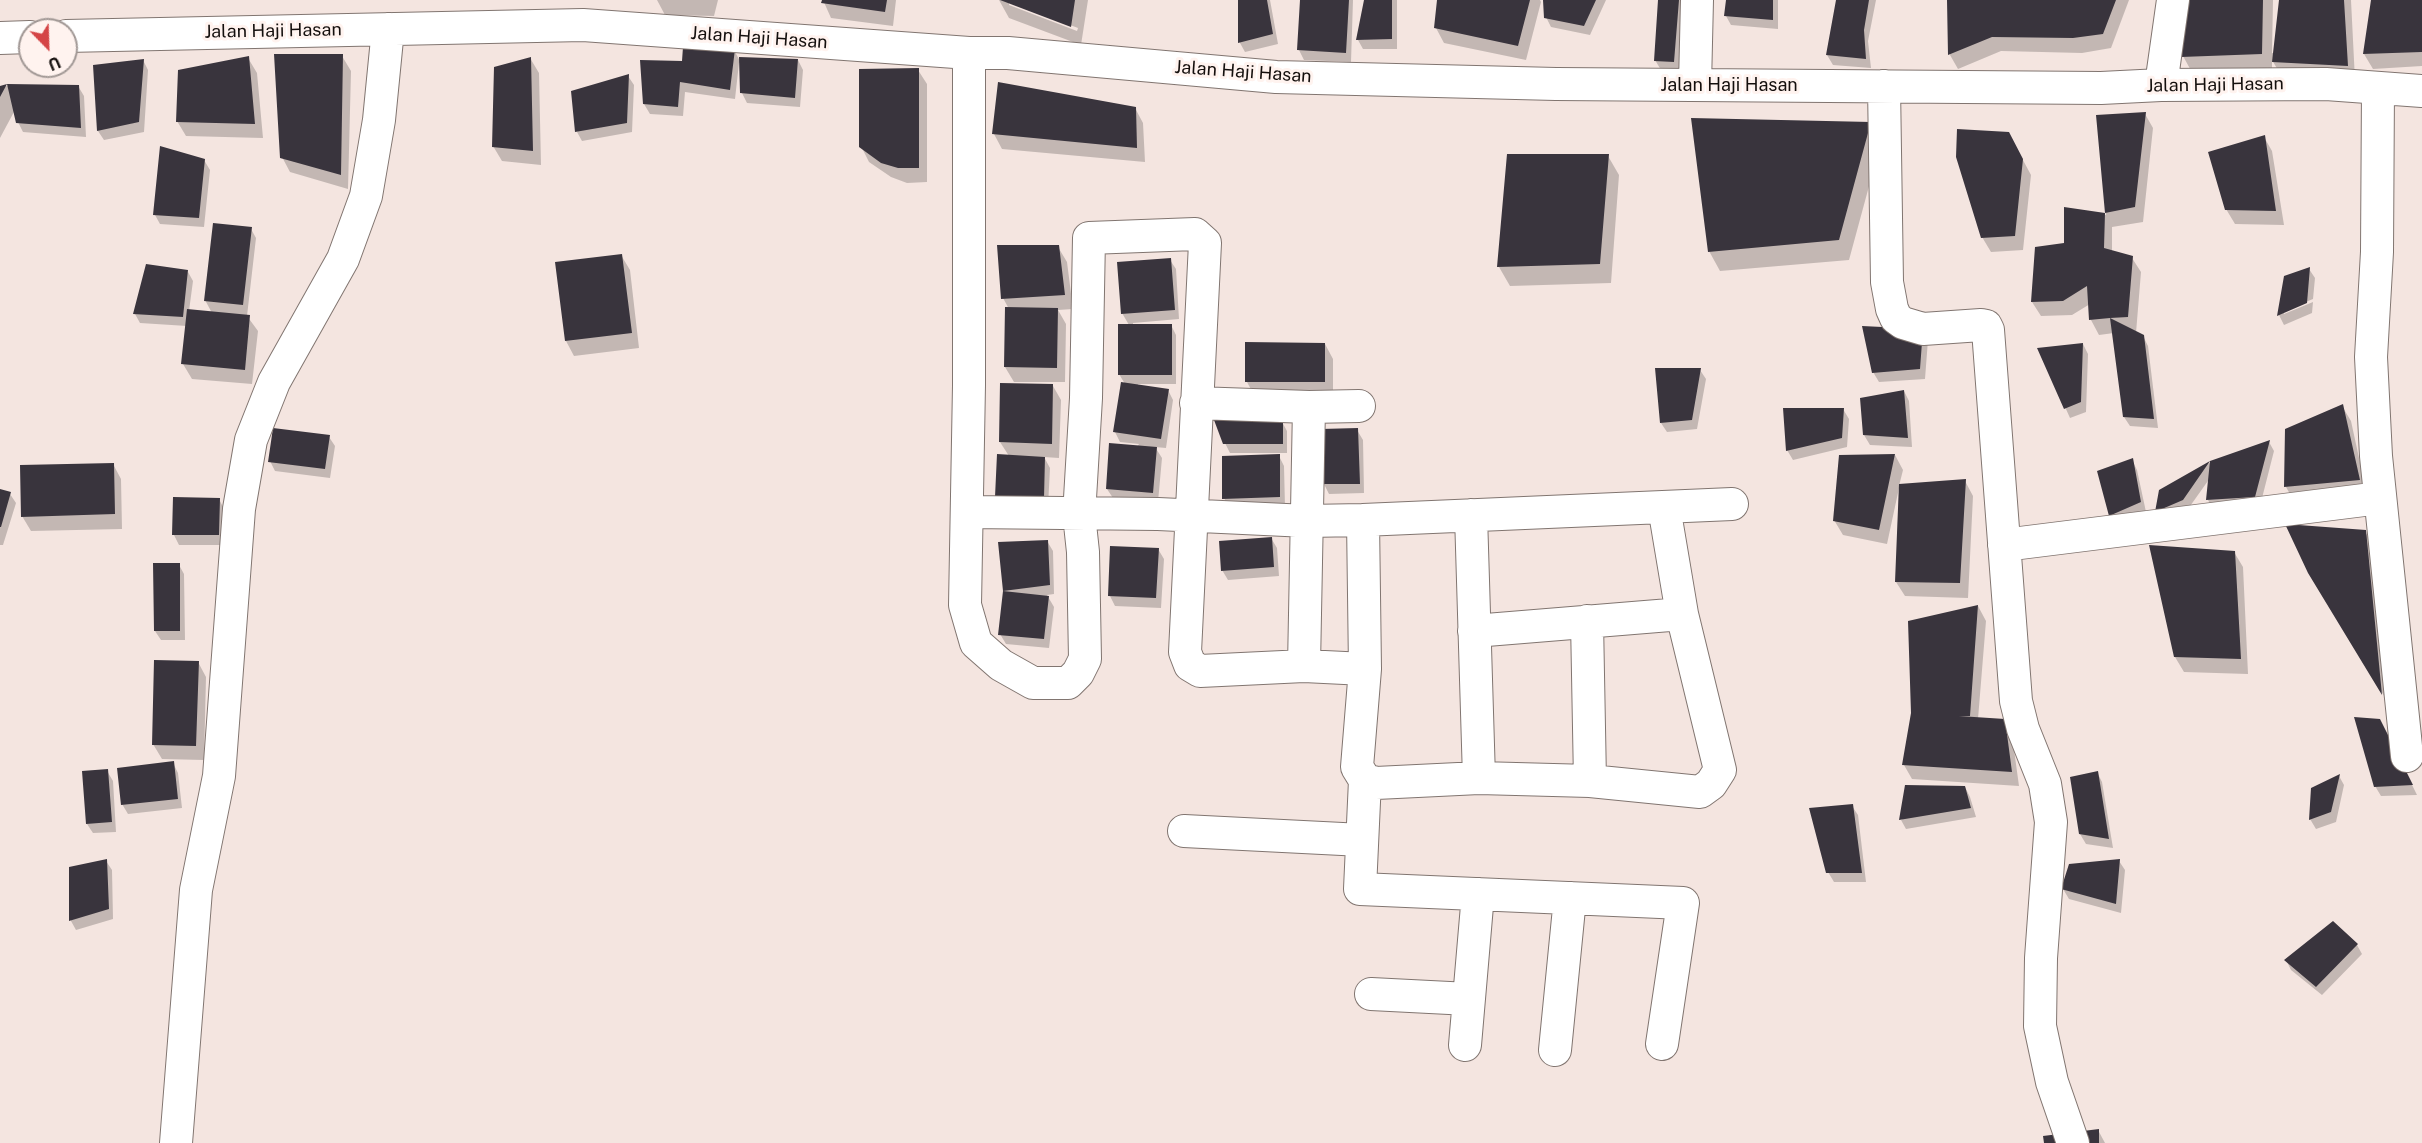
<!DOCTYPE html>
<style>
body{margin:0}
#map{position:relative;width:2422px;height:1143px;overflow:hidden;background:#f4e5e0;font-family:"Public Sans",sans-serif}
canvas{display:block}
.north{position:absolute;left:18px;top:18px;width:60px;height:60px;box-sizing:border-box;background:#fff3ef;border:2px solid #a19895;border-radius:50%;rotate:157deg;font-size:16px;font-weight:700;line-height:24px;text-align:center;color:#140f0d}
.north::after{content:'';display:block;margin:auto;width:21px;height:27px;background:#d44546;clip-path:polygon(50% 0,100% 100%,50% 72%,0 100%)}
</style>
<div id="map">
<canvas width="2422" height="1143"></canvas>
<div class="north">U</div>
</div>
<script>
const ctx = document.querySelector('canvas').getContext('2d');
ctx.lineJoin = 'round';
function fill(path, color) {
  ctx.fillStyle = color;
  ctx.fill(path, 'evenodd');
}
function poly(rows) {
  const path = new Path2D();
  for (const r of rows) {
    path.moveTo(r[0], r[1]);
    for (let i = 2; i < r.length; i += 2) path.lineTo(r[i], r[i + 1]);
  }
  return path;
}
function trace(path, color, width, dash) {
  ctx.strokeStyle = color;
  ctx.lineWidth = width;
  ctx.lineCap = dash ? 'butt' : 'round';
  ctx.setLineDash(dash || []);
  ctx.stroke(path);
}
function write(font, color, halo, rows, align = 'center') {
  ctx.font = font + ' "Public Sans",sans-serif';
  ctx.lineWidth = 6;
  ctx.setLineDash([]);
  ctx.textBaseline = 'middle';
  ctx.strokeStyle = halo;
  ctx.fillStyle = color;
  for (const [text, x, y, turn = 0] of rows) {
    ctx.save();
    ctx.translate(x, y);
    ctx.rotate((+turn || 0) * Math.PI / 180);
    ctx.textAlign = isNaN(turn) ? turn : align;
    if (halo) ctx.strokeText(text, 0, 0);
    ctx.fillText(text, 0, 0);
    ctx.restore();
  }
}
const shadow = poly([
 [657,0,718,0,714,16,665,15],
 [823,0,896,0,893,26,831,18],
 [999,0,1088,0,1081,45,1009,18],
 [1009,2,1078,28,1077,31,1009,5],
 [1239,0,1270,0,1278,44,1245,52,1240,43],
 [1302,0,1353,0,1351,62,1304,60,1299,50],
 [1365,0,1397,0,1397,49,1363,49,1358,40],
 [1438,0,1540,0,1541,2,1526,60,1444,43,1436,28],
 [1545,0,1606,0,1590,35,1551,27,1546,17],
 [1659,0,1684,0,1679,71,1661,70,1655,60],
 [1727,0,1778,0,1778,29,1731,25,1726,16],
 [1837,0,1876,0,1868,41,1871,68,1833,65,1827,55],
 [1948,0,2129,0,2111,48,2082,53,2001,51,1958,69,1950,55],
 [2182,0,2273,0,2272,53,2275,53,2281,0,2351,0,2355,80,2282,77,2272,60,2272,73,2194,76,2183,56],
 [2373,0,2422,0,2422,66,2373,69,2364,54],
 [734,50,741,63,739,63,735,99,685,92,683,116,650,114,644,104,684,62],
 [342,56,351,71,348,189,290,172,282,157],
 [248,58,257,73,263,138,186,136,177,121],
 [530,58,539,73,541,165,502,161,493,146],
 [143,60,148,70,144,132,104,140,98,131,94,66],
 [798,60,803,70,800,107,747,103,742,93],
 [918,70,927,84,927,182,907,183,891,177,869,162,861,146],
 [628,76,634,85,632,132,582,141,577,132],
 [7,86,78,86,84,96,86,137,23,132,18,122,15,110,0,138,0,88],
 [1135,108,1143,123,1145,162,1002,149,994,134],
 [2145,114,2153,128,2143,222,2112,227,2112,252,2132,258,2141,272,2136,333,2143,336,2148,346,2158,428,2130,426,2124,417,2114,333,2099,335,2091,320,2090,304,2072,315,2041,316,2032,302,2065,244,2065,209,2106,215,2098,117],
 [1870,123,1881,142,1849,260,1720,271,1709,251],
 [2264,137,2272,151,2284,225,2235,224,2226,209],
 [2017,149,2031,175,2023,250,1991,252,1982,237],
 [1608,156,1619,175,1611,283,1510,286,1499,267],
 [204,160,210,170,204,227,160,224,155,215],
 [251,229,256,238,247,316,258,331,252,384,192,379,183,364,187,326,140,323,135,314,188,272,193,281,189,311,212,313,205,300],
 [1058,247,1067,262,1073,309,1058,310,1066,324,1065,382,1014,382,1005,367,1009,309,1003,298],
 [621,255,630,270,639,348,574,356,566,341,557,263],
 [1170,260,1176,269,1179,319,1133,323,1133,325,1171,325,1176,335,1176,384,1138,384,1138,386,1168,390,1173,400,1166,448,1155,447,1162,458,1158,502,1113,498,1107,489,1139,444,1120,442,1115,432,1125,384,1119,374,1129,325,1122,313],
 [2309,269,2315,278,2313,299,2284,311,2284,314,2313,302,2312,313,2284,325,2279,315,2285,277],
 [1928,340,1925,379,1879,382,1873,372],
 [1325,344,1333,359,1333,397,1255,397,1247,382],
 [2083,344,2088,354,2086,412,2070,418,2039,349],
 [1700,370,1706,379,1697,429,1667,432,1661,423],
 [1053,386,1061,400,1059,458,1044,457,1050,468,1048,507,1009,456,1000,442],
 [1904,391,1909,401,1912,447,1870,445,1864,435],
 [2342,406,2351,421,2367,495,2294,501,2286,487,2287,430],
 [1843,409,1849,419,1847,447,1793,460,1787,450],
 [1282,422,1287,431,1287,453,1230,453,1225,443],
 [1357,430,1363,440,1364,493,1329,494,1324,484],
 [329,437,335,446,330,478,275,471,270,461],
 [2269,442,2274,451,2260,506,2213,509,2208,500,2210,478,2188,509,2157,511,2160,491,2209,463,2211,464],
 [1895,455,1903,470,1899,486,1965,481,1973,496,1968,598,1905,596,1896,582,1899,488,1887,544,1843,535,1834,520],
 [1279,456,1284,466,1285,507,1229,508,1224,498],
 [2132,460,2137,470,2146,512,2116,525,2110,516,2099,471],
 [113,464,121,479,122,529,31,531,22,516],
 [0,491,10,494,16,503,3,545,0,545],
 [174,499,219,499,224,509,224,545,179,545,174,535],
 [2365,532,2374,547,2389,704,2318,588],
 [1271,538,1277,548,1279,576,1228,580,1222,570],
 [1047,541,1053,551,1054,594,1047,595,1054,607,1049,648,1006,644,1000,634,1004,591,1000,543],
 [1112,547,1158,549,1164,559,1161,608,1115,606,1110,596],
 [2234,552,2243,567,2248,674,2184,672,2175,657],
 [179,565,184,574,185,640,161,640,155,631],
 [1978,606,1986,621,1978,719,2004,721,2012,735,2019,786,1912,779,1904,765],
 [198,662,206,677,204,760,162,759,153,744],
 [2385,730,2417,795,2381,796,2375,786],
 [173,763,178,773,182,808,128,814,122,804],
 [107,771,113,781,116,832,93,833,87,824],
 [2097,772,2102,782,2113,848,2086,844,2080,834],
 [2339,776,2344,785,2336,822,2316,829,2310,819],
 [1965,787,1970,797,1976,817,1906,829,1901,820],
 [1852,806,1858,815,1866,882,1834,882,1828,872],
 [106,861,112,870,113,919,76,930,71,921,71,868],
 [2119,861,2125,870,2121,913,2069,899,2063,889],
 [2357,945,2362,954,2322,995,2291,970,2286,960],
 [2098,1130,2105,1143,2046,1143]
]);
const building = poly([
 [822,0,887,0,885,12,821,3],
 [1000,0,1075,0,1071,27],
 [1238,0,1267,0,1273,34,1238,43],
 [1300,0,1349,0,1346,53,1297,50],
 [1364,0,1392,0,1392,39,1356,40],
 [1437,0,1530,0,1518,46,1434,28],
 [1543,0,1596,0,1584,26,1544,18],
 [1658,0,1679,0,1674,62,1654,61],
 [1726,0,1773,0,1773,20,1724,16],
 [1836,0,1869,0,1864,30,1866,59,1826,55],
 [1947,0,2116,0,2103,34,2073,38,1992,37,1948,55],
 [2180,0,2263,0,2262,54,2181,57],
 [2279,0,2344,0,2348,66,2272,62],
 [2371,0,2422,0,2422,52,2363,54],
 [683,47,735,49,730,90,680,82,678,107,643,104,640,60,682,61],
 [274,54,343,54,341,175,280,158],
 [249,56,255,124,176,122,178,70],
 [531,57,533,151,492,147,494,67],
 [739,57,798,59,795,98,740,93],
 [144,59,139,122,97,131,93,65],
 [919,68,919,168,898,168,881,163,859,147,859,69],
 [629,74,627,123,575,132,571,91],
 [998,82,1136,107,1137,148,992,134],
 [7,84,79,85,81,128,16,123,7,84,0,97,0,86],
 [2146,112,2135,207,2105,213,2096,115],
 [1691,118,1871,122,1839,240,1708,252],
 [1957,129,2009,132,2023,159,2015,236,1981,238,1956,157],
 [2265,135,2276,211,2225,210,2208,152],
 [160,146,205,159,199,218,153,215],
 [1507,154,1609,154,1600,264,1497,267],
 [2064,207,2105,213,2104,248,2133,256,2128,317,2110,318,2144,335,2154,419,2123,417,2110,318,2089,320,2087,286,2063,301,2031,302,2035,247,2064,243],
 [213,223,252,227,243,305,204,301],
 [997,245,1059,245,1065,295,1001,299],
 [622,254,632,333,565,341,555,262],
 [1171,258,1175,310,1121,314,1117,262],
 [146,264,188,270,183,317,133,314],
 [2310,267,2307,303,2277,316,2284,276],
 [1005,307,1058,308,1057,368,1004,367],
 [187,309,250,315,245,370,181,364],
 [1118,324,1172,324,1172,375,1118,375],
 [1862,326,1923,329,1920,369,1872,373],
 [1245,342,1325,343,1325,382,1245,382],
 [2083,343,2081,402,2064,409,2037,348],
 [1655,368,1701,368,1692,420,1660,423],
 [1121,382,1169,389,1161,439,1113,432],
 [1000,383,1053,384,1052,444,999,442],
 [1904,390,1908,438,1863,435,1860,398],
 [2343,404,2360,480,2284,487,2285,429],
 [1783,408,1844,408,1842,438,1786,451],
 [1214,420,1283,420,1283,444,1223,444],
 [273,428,330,435,325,469,268,462],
 [1358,428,1360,484,1322,484,1321,429],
 [2270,440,2255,497,2206,500,2210,461],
 [1109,443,1157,447,1153,493,1106,489],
 [997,454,1045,457,1044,498,995,497],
 [1280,454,1280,497,1222,499,1222,456],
 [1895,454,1879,530,1833,521,1839,455],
 [2133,458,2141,502,2109,516,2097,471],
 [2210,461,2183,500,2155,512,2159,490],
 [114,463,115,514,21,517,20,465],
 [1966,479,1960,583,1895,582,1899,484],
 [0,489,11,492,1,527,0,527],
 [173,497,220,498,219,535,172,535],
 [2285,524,2366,530,2382,695,2308,573],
 [1272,537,1274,567,1221,571,1219,541],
 [1048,540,1050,585,1003,591,1049,596,1044,639,998,635,1003,591,998,542],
 [2149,545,2235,551,2241,659,2174,657],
 [1110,546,1159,548,1156,598,1108,596],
 [153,563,180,563,180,631,154,631],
 [1978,605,1970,716,1959,716,2005,719,2012,772,1902,765,1911,713,1908,621],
 [154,660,199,661,196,746,152,745],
 [2354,717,2380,719,2413,785,2374,787],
 [174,761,178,799,121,805,117,768],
 [108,769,112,822,86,824,82,771],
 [2098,771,2109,839,2079,834,2070,777],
 [2340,774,2331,812,2309,820,2311,788],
 [1905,785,1965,786,1971,808,1899,820],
 [1853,804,1862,873,1826,873,1809,808],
 [107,859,109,909,69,921,69,867],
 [2120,859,2116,904,2061,889,2069,864],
 [2333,921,2358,944,2316,987,2284,960],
 [2099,1129,2099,1143,2044,1143,2043,1136]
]);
const minor = poly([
 [66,36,583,25,969,53,1008,53,1276,77,1556,84,2101,88,2161,85,2326,84,2422,91],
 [0,38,30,37],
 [969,53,969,385,965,605,976,643,1001,665,1033,683,1068,683,1078,673,1085,659,1083,552,1079,515,1086,398,1089,238,1195,234,1205,243,1185,652,1190,665,1200,671,1304,666,1365,669],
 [1695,85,1697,0],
 [2161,85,2173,0],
 [1884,86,1887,282,1892,309,1896,318,1903,323,1923,329,1981,325,1986,326,1988,330,2016,701,2023,729,2045,784,2051,822,2041,958,2040,1026,2052,1082,2073,1143],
 [2378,88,2377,252,2371,357,2376,456,2407,756],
 [1196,403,1309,407,1359,406],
 [1664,507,1682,614,1720,770,1711,784,1700,792,1590,781,1479,778,1376,783,1365,780,1357,767,1365,669,1363,520,1732,504],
 [968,512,1158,514,1307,521,1363,520],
 [1471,515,1479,778],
 [2004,545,2380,498],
 [1587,621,1590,781],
 [1474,631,1682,614],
 [1304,666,1309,407],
 [1365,780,1360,889,1683,903,1662,1044],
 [1184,831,1362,840],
 [1371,994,1469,999],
 [1465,1045,1478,894],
 [1555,1050,1570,898],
 [176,1143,196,890,219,776,239,509,251,440,274,382,343,259,366,196,379,120,388,29]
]);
const streetNames = [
 ["Jalan Haji Hasan",273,31,-1],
 ["Jalan Haji Hasan",759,38,4],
 ["Jalan Haji Hasan",1243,72,4],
 ["Jalan Haji Hasan",1729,85],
 ["Jalan Haji Hasan",2215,85,-1]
];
fill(shadow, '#0003');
fill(building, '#39343d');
trace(minor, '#817570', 34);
trace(minor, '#fff', 32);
write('18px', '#140f0d', '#fff3ef', streetNames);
</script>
